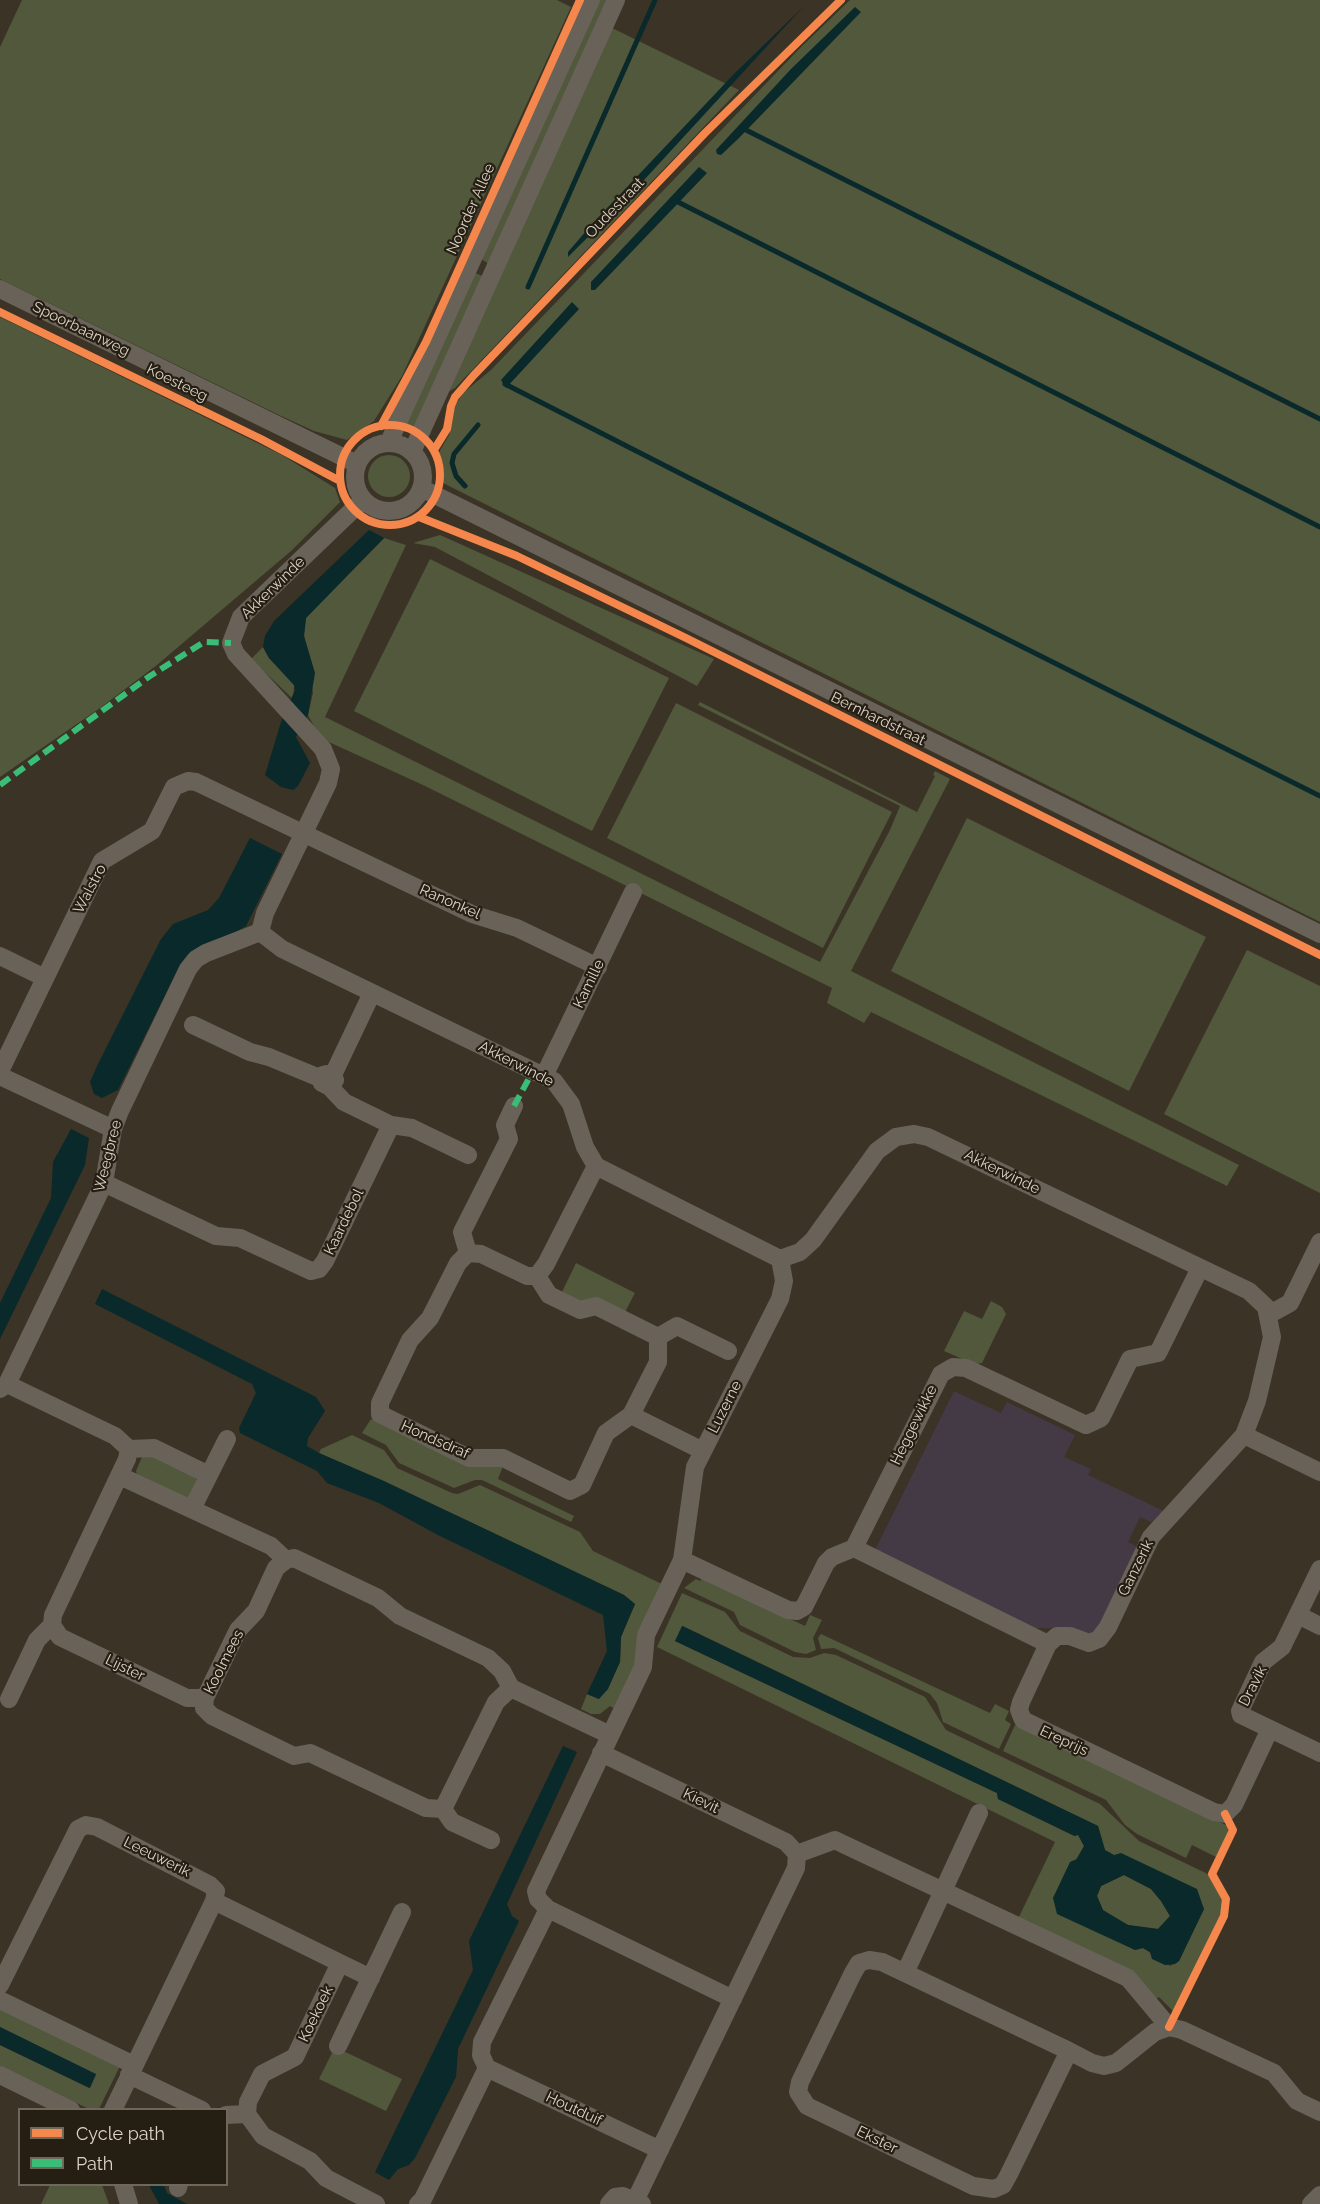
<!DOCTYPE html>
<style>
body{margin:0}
#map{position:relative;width:1320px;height:2204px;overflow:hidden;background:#3b3325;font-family:Raleway,sans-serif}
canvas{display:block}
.legend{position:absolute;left:18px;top:2108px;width:210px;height:78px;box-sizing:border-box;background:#251e13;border:2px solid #6f675a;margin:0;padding:8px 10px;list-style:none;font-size:18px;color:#ddd4c5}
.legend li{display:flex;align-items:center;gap:12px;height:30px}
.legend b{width:30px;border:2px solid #6f675a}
</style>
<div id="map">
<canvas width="1320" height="2204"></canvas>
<ul class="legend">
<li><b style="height:8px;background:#f5874c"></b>Cycle path</li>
<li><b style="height:8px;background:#3abd76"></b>Path</li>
</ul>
</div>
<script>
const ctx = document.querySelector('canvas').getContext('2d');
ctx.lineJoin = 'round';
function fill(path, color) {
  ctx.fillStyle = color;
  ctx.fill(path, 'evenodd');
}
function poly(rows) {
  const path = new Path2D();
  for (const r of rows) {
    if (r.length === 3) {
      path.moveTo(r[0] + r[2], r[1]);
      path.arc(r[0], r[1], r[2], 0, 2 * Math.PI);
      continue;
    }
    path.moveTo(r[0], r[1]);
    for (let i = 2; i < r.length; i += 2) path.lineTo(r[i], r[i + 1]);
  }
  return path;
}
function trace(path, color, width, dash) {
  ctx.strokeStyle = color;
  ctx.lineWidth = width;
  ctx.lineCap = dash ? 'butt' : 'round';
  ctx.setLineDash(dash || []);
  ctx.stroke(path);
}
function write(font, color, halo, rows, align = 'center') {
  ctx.font = font + ' Raleway,sans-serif';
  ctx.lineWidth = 4.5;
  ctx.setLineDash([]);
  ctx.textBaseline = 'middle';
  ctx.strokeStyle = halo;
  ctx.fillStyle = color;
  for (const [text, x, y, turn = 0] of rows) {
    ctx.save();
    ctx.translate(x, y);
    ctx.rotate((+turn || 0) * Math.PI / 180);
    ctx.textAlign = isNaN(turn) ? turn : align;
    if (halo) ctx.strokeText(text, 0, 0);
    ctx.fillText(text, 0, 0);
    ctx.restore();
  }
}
const education = poly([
 [954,1391,1001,1413,1007,1402,1075,1435,1064,1457,1091,1469,1088,1475,1164,1511,1153,1523,1140,1517,1128,1542,1140,1548,1098,1630,1089,1634,1062,1628,1032,1628,874,1552]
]);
const green = poly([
 [22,0,557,0,571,7,402,376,374,421,347,440,314,431,279,415,0,279,0,47],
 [597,0,611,0,490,265,480,258],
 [850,0,1320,0,1320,922,443,483,443,463,438,454,449,435,455,406,463,393,491,370,800,48],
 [610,27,739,90,455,388,443,395],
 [473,272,485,277,417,430,405,424],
 [0,317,282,455,335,488,340,502,291,551,157,665,100,708,0,777],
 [389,476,21],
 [440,535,458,543,714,659,697,686,435,547,413,543],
 [384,538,406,545,325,717,820,962,890,830,900,806,698,705,700,702,917,812,935,776,933,775,935,771,950,779,851,971,1239,1165,1227,1186,871,1012,864,1023,827,1003,832,988,423,785,320,738,308,715,313,693,304,635,306,618],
 [430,559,669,678,592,831,354,711],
 [263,647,269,658,294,685,293,699,251,659],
 [676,703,892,812,823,948,607,838],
 [967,818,1206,937,1129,1091,891,971],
 [1247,950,1320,986,1320,1193,1164,1114],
 [576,1263,635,1293,624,1314,582,1304,561,1294],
 [991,1301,1002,1307,1006,1314,982,1363,974,1364,944,1351,964,1311,982,1319],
 [371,1419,469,1466,503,1466,498,1479,574,1516,571,1522,482,1480,475,1480,454,1488,399,1463,386,1445,362,1433],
 [352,1435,384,1450,397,1468,452,1493,458,1494,480,1485,580,1532,593,1551,662,1584,635,1665,615,1709,610,1706,600,1714,591,1714,581,1709,587,1694,599,1699,620,1662,621,1637,635,1604,624,1595,464,1519,319,1453,321,1449],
 [152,1453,194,1473,198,1483,192,1496,184,1500,138,1478,136,1471,142,1457],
 [703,1577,805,1626,810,1615,822,1620,813,1638,816,1650,806,1654,795,1652,740,1625,734,1612,684,1588,696,1579,700,1581],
 [682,1593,725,1612,740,1631,793,1657,810,1658,824,1653,836,1655,925,1697,946,1730,1100,1804,1139,1841,1212,1876,1222,1896,1224,1904,1221,1914,1175,2013,1159,1997,1154,2000,1017,1921,1055,1842,657,1647],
 [683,1626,1098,1826,1105,1850,1204,1909,1179,1961,1170,1966,1143,1948,1135,1950,1053,1898,1084,1846,1078,1834,1074,1836,998,1799,997,1793,675,1641],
 [821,1634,990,1713,995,1704,1009,1711,1005,1720,1011,1724,999,1749,943,1722,937,1703,930,1694,834,1648,821,1649,818,1638],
 [1015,1725,1230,1827,1216,1857,1192,1845,1186,1858,1137,1834,1125,1825,1106,1800,1003,1751],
 [1124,1875,1151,1889,1161,1901,1170,1916,1158,1929,1128,1925,1103,1911,1097,1896,1101,1886],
 [0,2008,120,2066,99,2109,89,2109,0,2066,0,2045,89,2088,96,2075,0,2027],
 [335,2047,402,2079,386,2111,319,2079],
 [50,2185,102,2185,109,2204,41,2204]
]);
const water = poly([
 [803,7,633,192,568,257,568,252,593,223,734,74],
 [855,7,861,12,739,138,721,155,717,154,716,150,791,69],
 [699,167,707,173,595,290,591,290,591,282],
 [572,302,579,309,506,388,501,380],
 [369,530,384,538,306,618,304,636,315,673,308,715,296,737,310,763,298,786,293,790,281,787,265,775,281,722,295,690,294,685,269,658,263,647,265,636,274,621],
 [250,838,282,854,246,926,229,936,187,955,178,969,118,1090,102,1098,94,1094,90,1082,97,1066,161,939,173,924,208,910,219,898],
 [71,1129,89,1138,85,1165,0,1339,0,1303,51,1198,53,1162],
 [102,1289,316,1397,325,1411,308,1438,307,1446,319,1453,384,1481,624,1595,635,1604,621,1637,620,1662,608,1689,599,1699,587,1694,607,1651,603,1615,438,1535,379,1503,327,1483,317,1471,240,1433,239,1428,256,1393,252,1384,95,1304],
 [682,1626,1098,1826,1105,1850,1114,1855,1121,1853,1197,1889,1204,1909,1179,1961,1175,1964,1165,1965,1152,1959,1150,1952,1143,1948,1135,1950,1057,1914,1053,1898,1070,1862,1077,1859,1084,1846,1078,1835,1075,1836,998,1799,997,1793,675,1641],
 [1124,1875,1151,1889,1161,1901,1170,1916,1158,1929,1128,1925,1103,1910,1097,1896,1101,1886],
 [563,1746,577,1752,507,1904,512,1916,519,1921,458,2049,456,2077,415,2158,409,2165,398,2169,389,2180,375,2172,473,1970,469,1941],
 [0,2027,96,2074,90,2088,0,2045],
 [149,2185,164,2185,167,2193,187,2204,159,2204]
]);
const stream = poly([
 [742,128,1320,419],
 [676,201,1320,527],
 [528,287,655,0],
 [505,384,893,582,1320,796],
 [465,486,456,476,452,463,454,454,478,425]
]);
const minor = poly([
 [0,289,357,464],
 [389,442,591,0],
 [389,477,34],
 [412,452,616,0],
 [421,488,1320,934],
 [363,500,241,617,231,643,236,654,323,749,331,769,328,783,265,913,260,932,282,949,554,1081,571,1104,585,1147,596,1166,780,1259,800,1252,813,1240,877,1151,896,1137,914,1134,928,1137,1249,1291,1266,1307,1272,1337,1257,1401,1244,1435,1320,1472],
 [0,956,45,978],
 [193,1025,250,1052,269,1057,322,1079],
 [0,1071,102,861,152,831,174,787,188,781,196,782,472,914,517,928,598,967],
 [333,1075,372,993],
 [0,1076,113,1129],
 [544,1076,633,892],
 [330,1087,335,1080,333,1075,327,1074,323,1075,322,1083,330,1087,344,1102,391,1125,412,1128,468,1155],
 [104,1183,216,1236,240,1238,311,1271,319,1269,325,1261,391,1125],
 [468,1253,462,1232,509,1139,505,1125,514,1106],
 [537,1276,546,1264,596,1166],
 [1268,1315,1290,1303,1320,1242],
 [658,1337,596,1306,580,1310,549,1295,537,1276,527,1276,481,1254,468,1253,458,1263,430,1318,410,1340,380,1403,380,1414,469,1458,503,1458,570,1491,582,1485,606,1433,631,1415,658,1362,658,1337,677,1326,728,1351],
 [7,1384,115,1436,129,1449,127,1459,53,1615,52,1625,37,1640,9,1699],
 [0,1389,7,1384,104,1183,113,1129,120,1111,188,969,196,959,206,953,260,932],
 [631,1415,703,1451],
 [129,1449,154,1448,209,1475,192,1509],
 [209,1475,227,1439],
 [120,1476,271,1546,286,1560],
 [854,1548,1048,1644,1021,1702,1019,1710,1023,1720,1214,1812,1225,1814,1234,1805,1270,1729],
 [682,1560,788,1610,797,1611,804,1607,826,1563,832,1557,854,1548,941,1374,953,1367,966,1368,1086,1425,1101,1418,1130,1359,1158,1353,1200,1268],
 [1320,1569,1282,1647,1263,1662,1240,1711,1241,1715,1320,1753],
 [1298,1615,1320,1626],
 [52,1625,60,1637,187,1698,205,1698],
 [1048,1644,1057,1636,1070,1636,1089,1643,1099,1639,1108,1627,1151,1537,1244,1435],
 [601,1753,786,1842,797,1854,796,1868,635,2201,642,2204],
 [443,1809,496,1702,511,1688],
 [491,1840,452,1822,443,1809,426,1808,310,1753,294,1756,212,1716,204,1708,205,1698,238,1630,256,1611,276,1568,286,1560,294,1558,378,1598,400,1616,488,1658,502,1671,511,1688,610,1735],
 [797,1854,835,1840,843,1844,1128,1978,1169,2027],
 [214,1901,340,1963,295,2057,262,2074,248,2102,247,2114,263,2136,310,2161,326,2178,376,2204],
 [548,1909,482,2042,481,2055,487,2068,660,2150],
 [340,1963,371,1978],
 [905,1973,979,1813],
 [0,1985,78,1829,86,1825,97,1827,210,1885,216,1891,214,1901,113,2110],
 [733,1999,548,1909,538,1899,536,1891,643,1667,646,1635,682,1560,695,1467,780,1299,784,1281,780,1259],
 [0,2000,134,2065],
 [338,2046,402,1912],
 [1069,2051,1009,2174,1003,2185,994,2189,973,2186,807,2106,798,2092,800,2082,853,1973,859,1963,869,1960,882,1962,1069,2051,1092,2063,1104,2066,1116,2063,1155,2032,1169,2027,1182,2030,1274,2073,1297,2101,1320,2112],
 [0,2075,71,2110],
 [129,2075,202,2110],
 [226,2115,247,2114],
 [123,2184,129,2204],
 [178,2188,179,2184],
 [418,2204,423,2199,487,2068],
 [609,2204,615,2197,623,2196,635,2201],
 [1311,2204,1320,2195]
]);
const quiet = poly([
 [0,785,150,676,204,642,231,643],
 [514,1106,533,1071]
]);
const cycleway = poly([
 [0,312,261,439,340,481],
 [390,475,50],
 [381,426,426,342,580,0],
 [434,450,447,429,451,406,455,397,474,375,705,133,841,0],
 [419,517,517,556,686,638,1320,955],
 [1169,2027,1224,1916,1226,1899,1212,1874,1233,1830,1225,1814]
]);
const streetNames = [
 ["Oudestraat",615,208,-46],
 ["Noorder Allee",471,209,-66],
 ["Spoorbaanweg",81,329,26],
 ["Koesteeg",177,383,26],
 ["Akkerwinde",273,588,-44],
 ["Bernhardstraat",878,719,26],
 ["Walstro",90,889,-62],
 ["Ranonkel",450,902,24],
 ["Kamille",589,984,-64],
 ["Akkerwinde",516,1064,27],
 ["Weegbree",108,1156,-76],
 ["Akkerwinde",1002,1172,26],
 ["Kaardebol",344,1222,-64],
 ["Luzerne",725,1407,-63],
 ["Heggewikke",914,1425,-64],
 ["Hondsdraf",435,1440,24],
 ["Ganzerik",1136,1568,-64],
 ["Koolmees",224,1662,-63],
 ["Lijster",125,1668,26],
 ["Dravik",1253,1686,-63],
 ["Ereprijs",1064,1741,25],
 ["Kievit",701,1801,26],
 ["Leeuwerik",157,1857,26],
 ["Koekoek",316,2014,-64],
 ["Houtduif",574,2109,25],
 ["Ekster",877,2140,26]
];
fill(education, '#443a46');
fill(green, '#52583c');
fill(water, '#09292a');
trace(stream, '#09292a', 5);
trace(minor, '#686258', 18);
trace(quiet, '#3abd76', 6, [12, 6]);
trace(cycleway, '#f5874c', 8);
write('15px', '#ddd4c5', '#251e13', streetNames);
</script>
